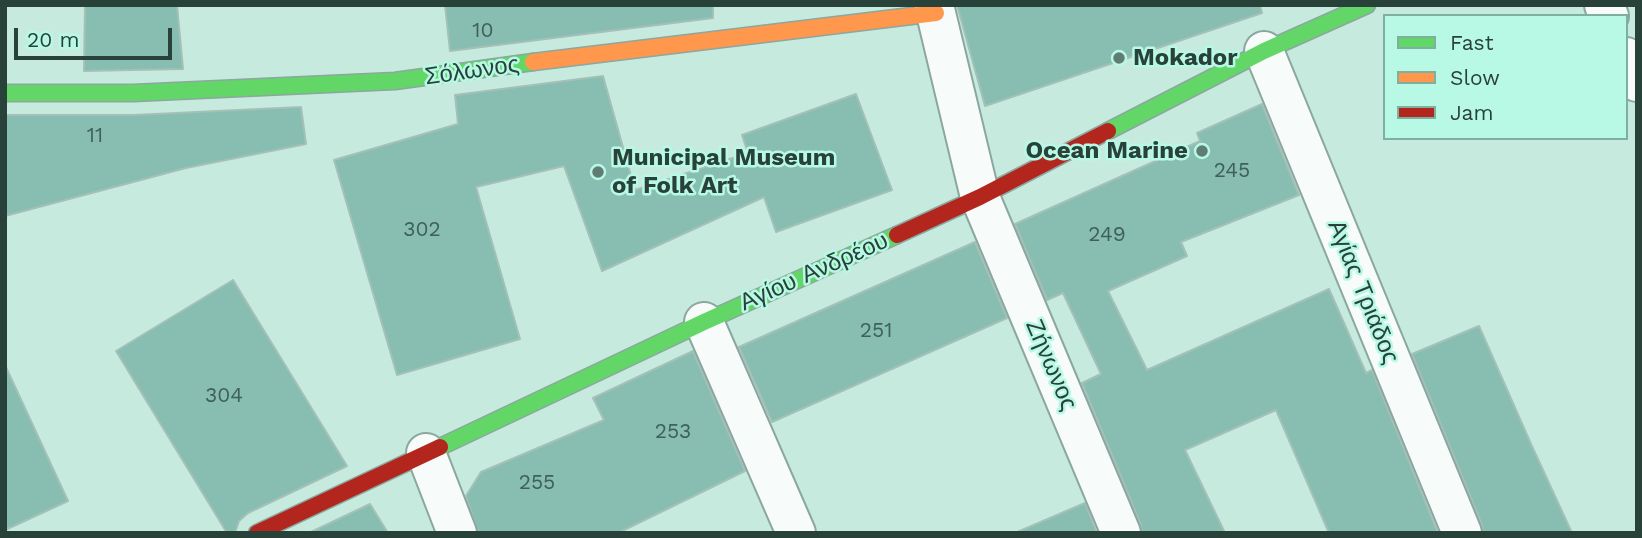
<!DOCTYPE html>
<meta charset="utf-8">
<style>
body{margin:0}
#map{position:relative;width:1642px;height:538px;overflow:hidden;background:#c7eadf;font-family:"Work Sans",sans-serif}
canvas{display:block}
.frame{position:absolute;inset:0;border:7px solid #28423a;pointer-events:none}
.legend{position:absolute;left:1383px;top:14px;width:245px;height:126px;box-sizing:border-box;background:#b8f9e5;border:2px solid #7eb0a1;margin:0;padding:9px 12px;list-style:none;font-size:21px;color:#28423a}
.legend li{display:flex;align-items:center;gap:14px;height:35px}
.legend b{width:35px;border:2px solid #7eb0a1}
.scale{position:absolute;left:14px;top:28px;width:158px;height:32px;box-sizing:border-box;border:4px solid #28423a;border-top:0;padding-left:9px;font-size:21px;line-height:24px;white-space:nowrap;color:#28423a;-webkit-text-stroke:5px #b8f9e5;paint-order:stroke}
</style>
<div id="map">
<canvas width="1642" height="538"></canvas>
<div class="frame"></div>
<ul class="legend">
<li><b style="height:9px;background:#63d668"></b>Fast</li>
<li><b style="height:9px;background:#ff974d"></b>Slow</li>
<li><b style="height:9px;background:#b3261e"></b>Jam</li>
</ul>
<div class="scale">20 m</div>
</div>
<script>
const ctx = document.querySelector('canvas').getContext('2d');
ctx.lineJoin = 'round';
function fill(path, color) {
  ctx.fillStyle = color;
  ctx.fill(path, 'evenodd');
}
function poly(rows) {
  const path = new Path2D();
  for (const r of rows) {
    path.moveTo(r[0], r[1]);
    for (let i = 2; i < r.length; i += 2) path.lineTo(r[i], r[i + 1]);
  }
  return path;
}
function trace(path, color, width, dash) {
  ctx.strokeStyle = color;
  ctx.lineWidth = width;
  ctx.lineCap = dash ? 'butt' : 'round';
  ctx.setLineDash(dash || []);
  ctx.stroke(path);
}
function write(font, color, halo, rows, align = 'center') {
  ctx.font = font + ' "Work Sans",sans-serif';
  ctx.lineWidth = 5;
  ctx.setLineDash([]);
  ctx.textBaseline = 'middle';
  ctx.strokeStyle = halo;
  ctx.fillStyle = color;
  for (const [text, x, y, turn = 0] of rows) {
    ctx.save();
    ctx.translate(x, y);
    ctx.rotate((+turn || 0) * Math.PI / 180);
    ctx.textAlign = isNaN(turn) ? turn : align;
    if (halo) ctx.strokeText(text, 0, 0);
    ctx.fillText(text, 0, 0);
    ctx.restore();
  }
}
const building = poly([
 [85,5,177,5,183,69,84,71,85,5],
 [445,5,713,5,713,18,450,51,445,5],
 [957,5,1260,5,1262,13,985,106,957,5],
 [603,76,635,190,748,153,742,135,856,94,892,190,776,232,764,197,602,271,564,166,476,187,520,339,397,375,334,160,458,124,455,95,603,76],
 [1262,104,1299,195,1181,242,1187,256,1108,291,1147,370,1329,289,1366,373,1372,370,1438,533,1329,533,1276,410,1185,450,1225,533,1142,533,1141,525,1082,383,1101,374,1063,293,1047,300,1015,224,1200,141,1197,133,1262,104],
 [301,107,306,144,186,168,5,216,5,115,134,115,301,107],
 [975,242,1007,318,772,422,739,347,975,242],
 [233,280,347,466,248,513,239,521,235,533,227,533,116,351,233,280],
 [1479,326,1531,444,1572,533,1483,533,1482,525,1412,354,1479,326],
 [693,351,745,471,618,533,478,533,466,496,481,472,604,420,593,398,693,351],
 [5,365,68,501,5,530,5,365],
 [1085,503,1097,533,1015,533,1085,503],
 [370,504,388,533,309,533,370,504]
]);
const street = poly([
 [934,5,980,197,1121,533],
 [1604,5,1609,16],
 [1264,51,1462,533],
 [1626,57,1637,82],
 [704,322,796,533],
 [426,453,457,533]
]);
const fast = poly([
 [5,93,133,93,395,81,533,62],
 [1108,131,1264,51,1367,5],
 [440,447,704,322,897,235]
]);
const slow = poly([
 [533,62,936,13]
]);
const jam = poly([
 [897,235,980,197,1108,131],
 [257,533,440,447]
]);
const markers = [
 [1119,58,7,"#607d74"],
 [1202,151,7,"#607d74"],
 [598,172,7,"#607d74"]
];
const numberNames = [
 ["10",483,31],
 ["11",95,136],
 ["245",1232,171],
 ["302",422,230],
 ["249",1107,235],
 ["251",876,331],
 ["304",224,396],
 ["253",673,432],
 ["255",537,483]
];
const poiNames = [
 ["Mokador",1133,58],
 ["Ocean Marine",1188,151,"right"],
 ["Municipal Museum",612,158],
 ["of Folk Art",612,186]
];
const streetNames = [
 ["Σόλωνος",472,71,-8],
 ["Αγίου Ανδρέου",814,272,-24],
 ["Αγίας Τριάδος",1363,292,68],
 ["Ζήνωνος",1051,365,67]
];
fill(building, '#87beb1');
trace(building, '#a4c0b7', 2);
trace(street, '#8ba79f', 42);
trace(fast, '#8ba79f', 19);
trace(slow, '#8ba79f', 19);
trace(jam, '#8ba79f', 19);
trace(street, '#f7fcfa', 38);
trace(fast, '#63d668', 16);
trace(slow, '#ff974d', 16);
trace(jam, '#b3261e', 16);
for (const [x, y, r, color] of markers) {
  const dot = new Path2D();
  dot.arc(x, y, r, 0, 2 * Math.PI);
  ctx.fillStyle = color;
  ctx.fill(dot);
  trace(dot, '#b8f9e5', 2.5);
}
write('21px', '#406158', null, numberNames);
write('bold 24px', '#28423a', '#b8f9e5', poiNames, 'left');
write('24px', '#28423a', '#b8f9e5', streetNames);
</script>
